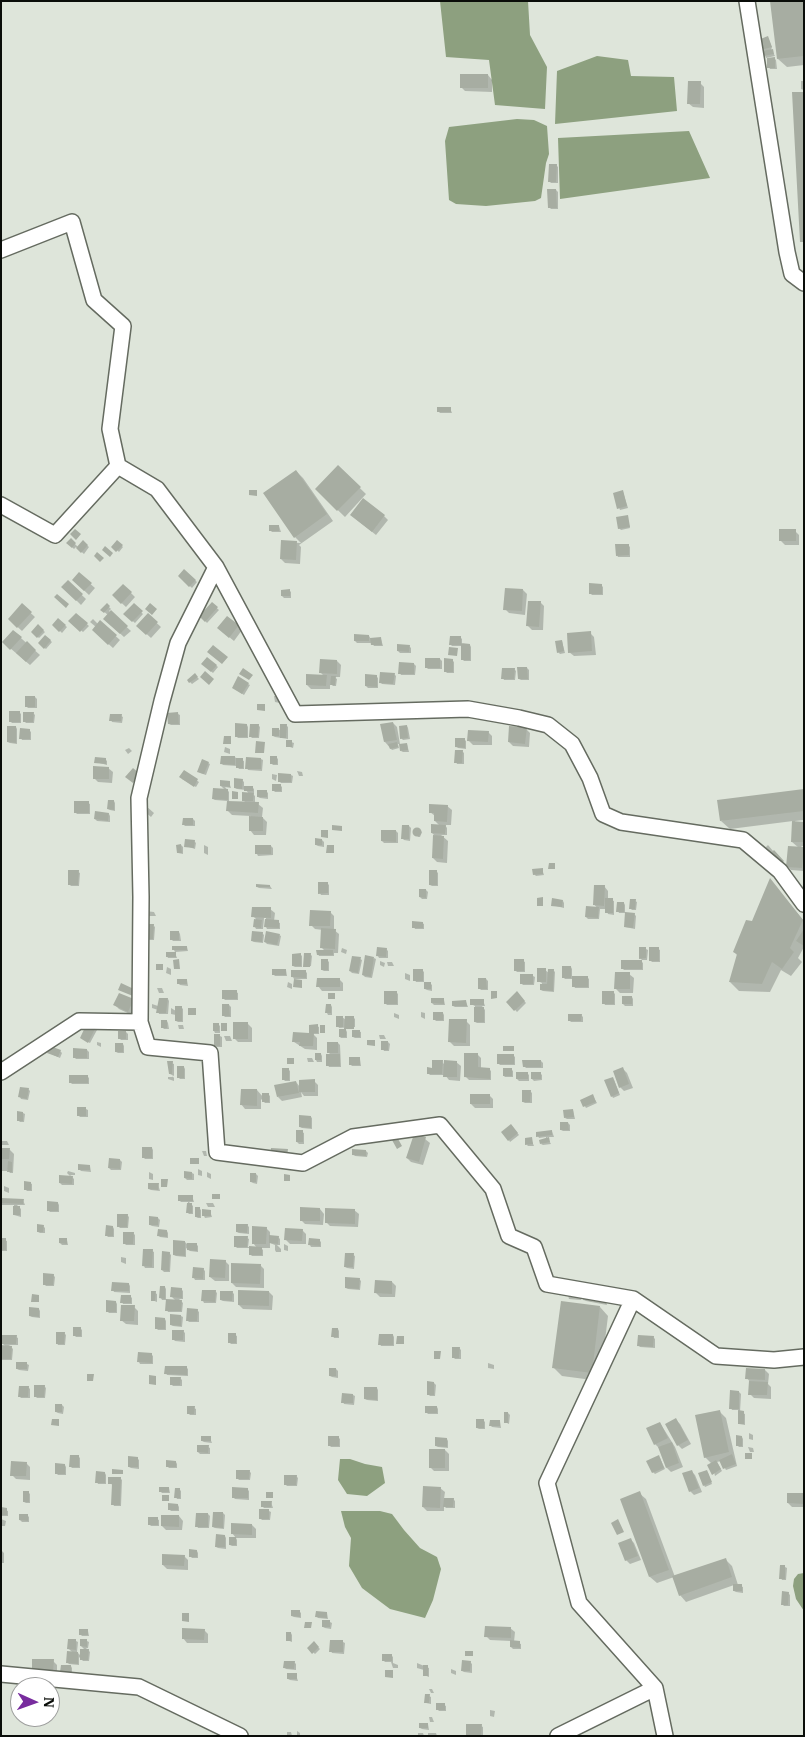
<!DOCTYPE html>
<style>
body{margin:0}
#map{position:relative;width:805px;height:1737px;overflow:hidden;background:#dee5da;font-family:"IBM Plex Serif",serif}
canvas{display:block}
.frame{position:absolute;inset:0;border:2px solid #0a0d09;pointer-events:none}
.north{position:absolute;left:10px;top:1677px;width:50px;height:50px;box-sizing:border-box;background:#fff;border:1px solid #9d9e9d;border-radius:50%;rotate:92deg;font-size:14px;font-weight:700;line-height:20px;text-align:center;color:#0a0d09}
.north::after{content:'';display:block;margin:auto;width:18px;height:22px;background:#782c9e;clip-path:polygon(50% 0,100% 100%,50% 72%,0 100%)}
</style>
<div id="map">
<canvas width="805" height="1737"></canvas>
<div class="frame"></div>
<div class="north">N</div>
</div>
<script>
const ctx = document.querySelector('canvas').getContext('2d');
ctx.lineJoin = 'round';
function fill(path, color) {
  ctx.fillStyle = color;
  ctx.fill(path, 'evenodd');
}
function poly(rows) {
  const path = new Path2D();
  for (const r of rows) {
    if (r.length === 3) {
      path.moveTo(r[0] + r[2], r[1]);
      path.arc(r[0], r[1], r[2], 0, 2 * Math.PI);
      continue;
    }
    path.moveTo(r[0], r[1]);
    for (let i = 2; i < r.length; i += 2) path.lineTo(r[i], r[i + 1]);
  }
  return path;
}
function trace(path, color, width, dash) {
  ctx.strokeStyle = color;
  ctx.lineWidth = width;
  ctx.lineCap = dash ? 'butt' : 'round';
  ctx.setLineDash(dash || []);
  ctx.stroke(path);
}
const water = poly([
 [440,1,528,1,530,35,547,67,545,109,495,105,489,60,446,57],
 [597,56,628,60,631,76,674,77,677,111,555,124,557,71],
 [517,119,534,120,547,126,549,154,546,163,541,198,535,201,486,206,456,204,449,200,445,141,449,127],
 [689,131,710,178,560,199,558,138],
 [340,1459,350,1459,365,1464,382,1467,385,1483,367,1496,347,1494,338,1480],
 [341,1511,380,1511,392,1514,404,1530,420,1548,437,1557,441,1569,433,1600,425,1618,390,1609,362,1588,349,1566,351,1538,345,1527],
 [804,1573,804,1611,796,1599,793,1586,794,1579,798,1574]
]);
const shadow = poly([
 [804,1,804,65,787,67,778,59],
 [769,40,772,48,771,49,775,56,766,58,759,41],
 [774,58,776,60,777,69,770,69,769,67],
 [488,75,492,80,492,92,465,91,461,87],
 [801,81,804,81,804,90,801,89],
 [700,83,704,87,704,108,693,107,688,103],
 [556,165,558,167,558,183,551,183,550,182],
 [556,190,558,192,558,209,551,209,549,207],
 [450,408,452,413,440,413,438,411],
 [338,467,366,494,345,517,316,489],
 [296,471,303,478,333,521,299,545,301,547,300,564,285,563,281,559,282,542,301,543,295,537],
 [623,492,628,508,620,510,614,494],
 [384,516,388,520,376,535,356,519],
 [627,517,630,528,621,530,619,528],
 [279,526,281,532,272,532,270,530],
 [795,531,799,535,799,545,785,545,781,541],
 [71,540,78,547,83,542,89,547,84,554,76,547,74,549,68,543],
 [117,541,123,547,119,552,113,546],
 [628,545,630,547,630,557,618,557,617,555],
 [184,571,197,582,192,588,179,576],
 [79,574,95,588,89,595,73,580],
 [68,582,86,599,81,605,63,587],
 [123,585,135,597,126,607,113,595],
 [601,585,603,587,603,595,592,595,590,593],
 [523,590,527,594,525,615,509,613,505,609],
 [290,591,291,592,291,598,284,598,282,596],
 [540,602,544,606,543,630,532,630,528,626],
 [212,604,219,610,207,623,201,616],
 [22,605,35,617,22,631,9,619],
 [107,605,111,609,109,611,131,631,124,637,104,619,108,615,102,610],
 [134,605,143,614,135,623,125,614],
 [76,614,89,626,83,632,70,621],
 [148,615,161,627,151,638,138,626],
 [227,617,242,630,234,641,223,632],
 [93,619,98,624,100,622,120,640,113,648,93,630,96,627,90,622],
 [58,620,67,627,62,633,54,625],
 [38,626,45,632,39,638,32,632],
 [13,631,40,655,30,665,3,642],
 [590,633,594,637,596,655,574,656,569,652],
 [45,636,52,642,46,649,39,643],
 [369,636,371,639,381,639,383,646,374,646,372,643,357,643,355,641],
 [460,637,462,639,462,645,470,645,471,647,471,661,464,661,462,659,462,646,452,646,450,644],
 [562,641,565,653,560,654,558,652],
 [409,646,411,648,411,653,400,653,398,651],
 [208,659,218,667,213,673,203,664],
 [440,659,442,661,442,669,428,669,426,667],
 [452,660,454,662,454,673,447,673,445,671],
 [337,661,341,665,340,677,334,677,337,679,336,686,333,686,330,683,330,689,311,689,307,685,324,676,321,673],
 [414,664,416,666,415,675,401,675,400,673],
 [527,668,529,670,529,680,521,680,519,679],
 [514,669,516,671,515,680,504,680,503,678],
 [394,674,396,676,395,685,382,684,381,683],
 [376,676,378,678,378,688,368,688,366,686],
 [197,677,199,679,192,684,188,680],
 [248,684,250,685,244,695,235,689],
 [274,696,279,696,280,703,275,702],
 [35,697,37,699,37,708,28,708,26,706],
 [19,712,21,714,21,723,12,723,10,721],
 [33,713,35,715,34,723,26,723,24,721],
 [178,714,180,715,180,725,171,725,169,724],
 [121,716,123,717,122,723,112,722,111,720],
 [393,723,397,727,400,744,398,744,399,748,392,750,385,742],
 [247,725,248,727,248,738,238,738,236,736],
 [258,725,260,727,259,738,252,738,250,736],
 [286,725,288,727,288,741,294,743,293,748,287,746,288,739,275,737,273,736,274,729,281,730],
 [407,726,408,728,410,739,403,740,401,738],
 [16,727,17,729,17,744,10,743,8,742],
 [526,729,530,733,529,747,513,746,509,742],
 [29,730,31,732,31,740,22,740,21,738],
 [488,732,492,736,492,745,473,745,469,741],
 [465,740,466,741,466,749,458,748,457,747],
 [407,744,409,752,403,752,401,751],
 [225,747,230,749,230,754,224,752],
 [129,748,132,751,128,754,125,750],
 [462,751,464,753,464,764,457,764,456,762],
 [234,757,244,761,244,769,239,769,237,766,223,765,221,763],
 [277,758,278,759,278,765,273,765,271,763],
 [261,759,263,760,262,771,248,770,247,768],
 [106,760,107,761,107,765,96,762],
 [208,763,210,764,206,775,200,773,199,772],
 [108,768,113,772,112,783,98,782,94,778],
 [297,771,302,772,303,776,299,776],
 [184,772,199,782,196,787,182,779],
 [272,774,277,775,276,781,272,779],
 [291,775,293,776,292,783,281,783,279,781],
 [242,780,244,782,244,787,252,787,254,789,254,793,252,793,255,796,255,803,258,804,263,808,262,817,267,822,266,835,254,835,250,830,251,816,232,815,228,811,228,801,215,800,213,799,225,790,221,786,229,782,231,788,225,787,229,792,229,802,246,803,243,800,249,794,246,790,237,789,235,788],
 [280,785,282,787,282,792,275,792,273,790],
 [804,790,804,820,795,821,795,823,804,823,804,846,801,846,804,849,804,871,791,870,787,866,799,848,792,842,793,821,730,829,721,821],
 [266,791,268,793,268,799,260,798,258,797],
 [114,801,115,803,115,811,110,810,108,809],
 [88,803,90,804,90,814,77,814,75,812],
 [146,806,154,813,151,817,143,810],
 [447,806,452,810,451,825,445,825,447,828,447,835,441,835,448,841,447,863,437,862,433,858,436,837,432,833,440,826,435,821,435,816,430,812],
 [109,814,110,816,110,822,97,821,95,819],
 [193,819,195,821,195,826,185,826,184,825],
 [409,826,411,828,410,841,404,840,403,839],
 [418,829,422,832,420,837,418,837,414,831],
 [396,831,398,833,398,843,384,843,382,841],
 [322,840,324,842,324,847,318,846,316,845],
 [194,841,196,843,195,849,186,846],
 [181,845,183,847,183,854,178,853],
 [204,845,208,847,208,855,204,853],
 [768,845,784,864,782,866,770,853,767,856,762,851],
 [271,846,273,848,273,855,258,856,257,854],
 [542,869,544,875,536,876,534,874],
 [436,871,438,873,438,886,432,886,430,885],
 [78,872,80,873,79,886,71,886,69,884],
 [770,880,804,921,804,947,798,958,802,962,791,976,781,970,770,992,739,991,730,982,738,956,734,952,753,923],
 [327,883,329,885,329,895,321,895,320,893],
 [270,886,272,889,259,888,257,887],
 [604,886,608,891,608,899,614,901,614,915,608,914,606,909,600,909,599,919,588,919,586,917,597,908,594,904],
 [426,890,428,892,427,899,422,899,420,897],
 [563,901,564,903,564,908,552,905],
 [635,901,637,902,636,910,632,910,631,909],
 [624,903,625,905,625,913,634,914,636,916,635,929,625,927,627,913,619,913,618,911],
 [270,909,275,913,274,921,280,923,280,929,267,929,266,927,266,918,264,918,263,929,256,929,255,927,256,919,253,916],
 [145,911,154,912,156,916,147,916],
 [330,912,334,916,334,930,339,934,338,953,334,953,334,956,319,956,318,954,325,951,322,948,323,930,315,929,311,925],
 [422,923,424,924,424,929,415,929,414,927],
 [154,926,155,927,154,940,148,940,146,938],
 [179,932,180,934,181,941,173,941,171,939],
 [262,933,264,935,263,943,254,942,252,941],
 [279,935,281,936,279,946,267,944,265,942],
 [187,947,188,951,175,952,174,950],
 [342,948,347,950,346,954,341,952],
 [386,949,388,951,388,958,379,958,378,956],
 [646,949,648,950,647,960,642,960,640,958],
 [658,949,660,950,660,962,652,962,650,960],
 [175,953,177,958,168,958,167,956],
 [300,954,302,956,302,967,295,967,293,966],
 [310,954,312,956,311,966,304,966],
 [374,958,376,959,372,978,365,977,363,975],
 [360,959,362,960,359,974,352,973,350,971],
 [328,961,329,962,329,971,324,971,322,970],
 [380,961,385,963,384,967,380,965],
 [523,961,525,962,525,972,517,972,516,971],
 [641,961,643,963,643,970,624,970,623,969],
 [387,962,392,962,394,966,388,966],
 [167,967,171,969,171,975,166,973],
 [571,967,572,969,572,978,588,978,589,979,589,988,575,988,574,986,574,979,565,979,563,977],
 [286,970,287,976,275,976,273,974],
 [545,970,549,973,553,970,555,972,554,992,543,991,541,990,542,983,538,981],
 [305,971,307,973,307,979,294,979,293,977],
 [423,971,424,972,424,982,416,982,415,980],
 [405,973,410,975,410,981,405,979],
 [629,974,634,978,633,993,620,993,616,989],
 [533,976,535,977,534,985,523,985,521,983],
 [339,979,343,983,343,991,322,991,318,986],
 [486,979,488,981,488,990,481,990,479,988],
 [187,980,188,986,180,985,178,983],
 [288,982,292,984,292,989,287,987],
 [430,983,432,985,432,991,427,990,425,989],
 [157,988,162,988,164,993,159,993],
 [236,992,238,993,238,1000,225,1000,223,998],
 [396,992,398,994,398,1005,387,1005,386,1004],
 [613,992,615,994,615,1005,605,1005,604,1003],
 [517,993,526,1003,517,1012,508,1002],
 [632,997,633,999,633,1006,625,1006,623,1004],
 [168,999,169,1001,168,1014,159,1014,158,1010,152,1008,152,1004,158,1006],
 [133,1000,136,1007,132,1015,119,1009,115,1005],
 [444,1000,445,1005,434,1005,432,1003],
 [483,1000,485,1006,482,1006,485,1010,485,1023,477,1023,475,1022,475,1006,471,1004],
 [466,1002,468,1007,455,1007,453,1006],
 [229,1005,231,1007,231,1017,225,1017,223,1015],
 [331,1005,332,1007,332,1015,328,1015,327,1013],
 [181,1007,183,1009,183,1022,178,1022,176,1021,176,1015,171,1014,171,1008,176,1011],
 [421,1012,425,1013,425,1019,421,1017],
 [394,1013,399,1015,399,1019,394,1017],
 [443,1013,444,1015,444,1021,436,1021,434,1019],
 [581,1015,583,1017,583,1022,571,1022,569,1020],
 [342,1017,346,1020,353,1017,355,1019,355,1027,339,1028,338,1026],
 [167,1021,168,1023,169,1029,164,1029,163,1028],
 [466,1021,470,1025,470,1046,454,1046,450,1042],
 [218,1024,220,1026,220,1033,215,1033,214,1031],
 [248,1024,252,1028,252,1042,238,1042,234,1038],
 [178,1025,183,1025,184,1029,179,1029],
 [317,1026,319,1027,319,1034,313,1034,317,1038,317,1050,305,1049,294,1042,312,1034],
 [95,1028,97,1030,90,1043,81,1038],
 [346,1030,347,1032,347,1038,341,1038,340,1037],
 [353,1030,361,1032,361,1038,355,1038,353,1037],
 [126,1032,128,1034,128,1040,121,1040,119,1038],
 [379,1035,384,1035,386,1039,380,1039],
 [220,1036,222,1037,222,1047,217,1047,215,1046],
 [224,1036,230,1036,232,1041,226,1041],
 [97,1042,101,1043,101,1047,97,1045],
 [388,1042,390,1044,389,1051,384,1051,383,1049],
 [338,1043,340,1045,341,1067,329,1067,328,1065,331,1055,328,1052],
 [123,1044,124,1046,124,1053,118,1053,116,1052],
 [87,1050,89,1052,89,1059,76,1059,74,1057],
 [60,1051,62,1053,60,1058,49,1053],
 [321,1054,322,1056,322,1062,317,1062,316,1060],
 [477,1054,481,1058,481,1069,489,1069,491,1071,491,1080,469,1080,465,1076],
 [513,1055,515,1057,515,1065,500,1065,499,1064],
 [307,1058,312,1058,314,1062,308,1062],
 [360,1059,361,1066,352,1066,350,1064],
 [541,1061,543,1063,543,1068,526,1068,524,1066],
 [168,1062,174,1064,174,1076,170,1074],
 [442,1062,445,1065,456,1062,461,1066,460,1081,449,1080,445,1075,430,1075,428,1073],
 [184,1067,185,1069,185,1079,180,1079,178,1077],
 [511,1069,513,1071,513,1077,505,1077,504,1076],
 [623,1069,627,1073,633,1088,624,1091,620,1087],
 [289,1070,290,1071,290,1081,285,1081,283,1079],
 [527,1073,529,1075,529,1081,519,1081,517,1079],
 [541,1074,542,1075,542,1080,534,1081,532,1079],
 [172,1075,174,1078,174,1081,168,1079,168,1077,173,1077],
 [87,1076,89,1078,89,1084,72,1084,70,1082],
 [614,1080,620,1095,613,1098,612,1096],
 [314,1081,318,1085,318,1096,304,1096,301,1092,302,1097,282,1101,278,1097,296,1082,300,1087],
 [28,1089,30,1091,28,1100,21,1099,20,1097],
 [257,1090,263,1097,268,1094,270,1096,270,1103,265,1103,261,1099,261,1109,245,1109,241,1104],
 [530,1091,532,1093,532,1103,525,1103,523,1102],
 [489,1095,493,1099,493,1108,475,1108,471,1104],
 [594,1098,597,1103,586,1108,582,1101],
 [86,1109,88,1110,88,1117,80,1117,78,1115],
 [573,1110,575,1119,567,1119,565,1118],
 [23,1113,25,1114,24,1122,20,1122,18,1120],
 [311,1117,312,1118,312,1129,302,1128,300,1127],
 [568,1123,570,1125,570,1131,563,1131,561,1130],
 [511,1125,519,1135,510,1142,509,1140],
 [552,1131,554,1137,547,1137,551,1144,543,1145,541,1144,546,1139,546,1137,539,1138,538,1136],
 [302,1132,304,1133,304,1144,299,1144,297,1142],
 [425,1139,430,1143,423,1165,411,1162,407,1158],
 [531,1139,534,1146,528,1146,527,1145],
 [1,1141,7,1141,9,1145,2,1145],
 [152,1148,153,1150,153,1159,145,1159,143,1157],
 [1,1149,10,1150,14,1154,13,1173,10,1173,7,1169,7,1171,1,1171],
 [202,1151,206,1151,207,1156,204,1156],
 [366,1151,368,1153,367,1157,355,1156,353,1154],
 [120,1160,122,1162,121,1170,111,1170,109,1168],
 [90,1166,91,1172,81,1171,79,1169],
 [198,1169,202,1171,202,1176,198,1175],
 [68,1171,75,1173,75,1175,70,1175,74,1179,74,1185,62,1185,60,1183,71,1177,67,1173],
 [149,1172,153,1174,153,1180,149,1179],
 [207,1172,211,1174,211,1179,207,1177],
 [192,1173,194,1174,194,1180,187,1180,185,1178],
 [256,1174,258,1176,257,1184,253,1183,251,1182],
 [30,1183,32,1184,32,1191,27,1191,25,1189],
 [158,1184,160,1191,151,1190,149,1189],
 [4,1186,9,1188,9,1193,4,1191],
 [192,1196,194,1202,189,1202,193,1206,193,1214,189,1214,188,1213,188,1202,181,1202,180,1201],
 [1,1200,23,1200,25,1205,17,1205,21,1209,21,1217,14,1215,14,1205,1,1205],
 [58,1203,59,1205,59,1212,50,1212,48,1210],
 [206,1203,213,1203,215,1207,208,1207],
 [199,1208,201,1210,201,1218,198,1218,196,1217],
 [320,1209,324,1214,323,1225,305,1224,301,1220],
 [354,1210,359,1214,358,1227,330,1226,326,1222],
 [210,1211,212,1217,205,1218,204,1216],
 [127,1215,129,1217,128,1228,120,1228,118,1226],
 [158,1218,160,1220,159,1227,152,1226,150,1225],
 [247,1225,249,1227,249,1234,239,1233,237,1232],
 [43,1226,45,1228,45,1233,40,1233,38,1232],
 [113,1227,114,1229,114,1237,108,1237,106,1235],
 [266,1228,270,1232,270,1237,278,1237,280,1239,280,1245,277,1245,281,1249,281,1252,276,1252,275,1250,275,1245,270,1243,270,1248,261,1248,263,1250,263,1256,252,1256,250,1254,250,1248,237,1248,235,1246,247,1238,249,1239,248,1247,257,1248,253,1243],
 [302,1230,306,1234,306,1244,290,1244,286,1240],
 [167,1231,168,1233,168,1238,160,1237,159,1236],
 [133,1233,135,1235,135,1245,126,1245,124,1243],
 [1,1239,7,1241,7,1251,1,1251],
 [67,1240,68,1245,62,1245,60,1243],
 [319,1240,321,1242,321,1247,311,1247,310,1245],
 [185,1242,187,1244,197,1245,198,1246,198,1252,190,1251,186,1248,186,1257,176,1256,174,1255],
 [284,1244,288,1246,288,1251,284,1250],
 [152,1251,154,1252,154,1268,145,1268,144,1266],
 [169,1253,171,1255,170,1272,164,1272,162,1270],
 [353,1255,355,1256,354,1269,347,1268,345,1267],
 [121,1257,126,1258,126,1264,121,1262],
 [225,1261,229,1265,229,1281,215,1281,210,1277],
 [260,1265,264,1269,264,1288,236,1287,232,1283],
 [203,1269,205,1271,205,1280,195,1280,194,1278],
 [53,1275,55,1277,54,1286,46,1286,44,1284],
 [359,1279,361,1281,360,1290,348,1289,346,1288],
 [392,1282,396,1286,395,1297,380,1297,376,1293],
 [129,1284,130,1286,130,1293,114,1292,113,1290],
 [165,1287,166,1289,166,1300,162,1300,161,1298],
 [181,1289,183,1291,183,1299,179,1299,183,1303,182,1312,168,1312,167,1310,176,1301,172,1297],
 [215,1291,217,1293,216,1303,204,1303,203,1301],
 [232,1292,234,1294,234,1302,223,1301,221,1300],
 [269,1292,273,1296,272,1310,243,1309,239,1305],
 [155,1293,157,1294,157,1302,152,1300],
 [568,1295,582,1298,581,1300,569,1299],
 [130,1296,132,1298,132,1304,123,1304,122,1302],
 [585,1300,606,1301,607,1305,586,1301],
 [116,1302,117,1304,117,1313,109,1313,107,1311],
 [134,1307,138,1311,138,1325,126,1324,121,1320],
 [600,1307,608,1316,600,1381,562,1376,553,1367],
 [39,1309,40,1311,40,1318,32,1317,30,1316],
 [197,1310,199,1312,199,1322,189,1322,187,1320],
 [181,1316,183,1317,182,1327,173,1326,171,1325],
 [165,1319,166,1321,166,1330,158,1330,156,1328],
 [80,1328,82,1330,82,1337,76,1337,74,1335],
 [338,1329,339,1331,339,1338,334,1338,333,1336],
 [183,1331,185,1333,185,1342,175,1341,173,1339],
 [64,1333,66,1335,65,1345,58,1345,57,1343],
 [235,1335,237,1336,237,1344,231,1344,229,1342],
 [393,1335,394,1337,394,1346,381,1346,380,1344],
 [16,1337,18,1338,18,1345,9,1345,13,1349,12,1360,2,1360,1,1347,6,1347,2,1343],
 [653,1337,655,1339,655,1348,640,1347,639,1346],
 [459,1348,461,1350,461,1359,455,1359,453,1357],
 [151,1354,153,1356,153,1364,140,1364,139,1362],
 [488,1363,494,1365,494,1369,488,1368],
 [27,1364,29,1365,28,1371,19,1370,17,1369],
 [187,1368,188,1369,188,1376,167,1375,166,1373],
 [336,1369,338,1371,338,1378,332,1377,330,1376],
 [765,1370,769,1374,768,1384,771,1387,771,1399,754,1398,750,1394,750,1382,747,1378],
 [180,1378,182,1380,182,1386,173,1386,171,1384],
 [434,1383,436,1385,435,1396,430,1396,428,1394],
 [44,1386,46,1388,45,1398,37,1398,35,1396],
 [28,1387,30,1389,30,1398,21,1398,19,1396],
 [377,1388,378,1390,378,1401,367,1400,365,1399],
 [739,1392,741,1394,740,1412,745,1414,745,1425,739,1424,739,1410,732,1410,731,1408],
 [353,1395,355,1396,354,1405,344,1404,343,1402],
 [62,1405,64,1407,63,1414,58,1413,56,1412],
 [437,1407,438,1409,438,1414,428,1414,426,1412],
 [194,1408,196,1409,196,1415,190,1415,188,1413],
 [719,1411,726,1418,737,1466,726,1470,721,1461,717,1462,722,1471,715,1476,712,1464,705,1457],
 [508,1413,510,1415,509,1424,505,1422],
 [483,1420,485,1422,485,1429,479,1429,477,1428],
 [676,1420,680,1424,691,1444,682,1449,678,1445],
 [500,1421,501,1428,492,1427,491,1426],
 [660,1423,675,1447,683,1467,671,1472,667,1468,660,1449,655,1444,648,1429],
 [749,1433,753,1435,753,1440,749,1439],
 [742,1437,743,1439,743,1447,739,1447,737,1445],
 [210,1438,212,1443,204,1442,202,1441],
 [339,1438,340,1439,340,1447,331,1447,329,1445],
 [447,1439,448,1441,448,1448,438,1447,436,1446],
 [208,1447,210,1448,210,1454,200,1454,198,1452],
 [748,1447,753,1448,754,1452,750,1452],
 [445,1450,449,1454,449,1471,434,1471,430,1467],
 [79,1457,80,1458,80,1468,72,1468,70,1466],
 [137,1458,139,1460,139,1469,131,1468,129,1467],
 [660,1458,665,1469,655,1474,653,1472],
 [176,1462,177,1464,177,1468,169,1468,167,1466],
 [26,1463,30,1467,30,1480,16,1479,12,1475],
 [65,1465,66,1467,66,1475,58,1475,56,1473],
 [249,1471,251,1473,250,1480,239,1480,237,1478],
 [691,1471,695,1475,702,1492,694,1495,690,1491],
 [105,1473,106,1475,106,1484,98,1484,97,1482],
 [708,1473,712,1484,705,1487,704,1485],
 [296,1476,298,1478,297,1486,287,1486,285,1484],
 [120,1478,122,1480,121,1506,114,1506,113,1504,113,1485,109,1483],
 [169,1488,170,1493,162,1493,160,1491],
 [440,1488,445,1492,444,1499,453,1499,455,1501,455,1508,446,1508,444,1506,444,1511,427,1511,423,1507],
 [247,1489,249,1491,249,1500,235,1499,233,1497],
 [180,1490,181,1491,181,1499,177,1499,176,1497],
 [28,1492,30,1494,30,1503,26,1503,24,1502],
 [639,1493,646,1499,675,1577,725,1559,732,1566,738,1585,743,1587,743,1593,736,1592,734,1591,734,1585,686,1602,680,1595,674,1577,657,1583,650,1577,622,1499],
 [804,1494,804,1507,792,1507,788,1503],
 [271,1502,273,1508,264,1508,262,1506],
 [178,1505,179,1507,179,1511,171,1511,169,1509],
 [1,1509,8,1511,8,1516,1,1516],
 [269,1511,271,1512,270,1520,262,1520,260,1518],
 [223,1513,225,1515,224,1529,215,1528,213,1527],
 [208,1514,210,1516,209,1528,198,1528,197,1526],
 [28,1516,29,1517,29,1522,22,1522,20,1520],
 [179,1516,183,1521,182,1530,166,1530,162,1526],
 [1,1519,6,1521,5,1526,1,1526],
 [157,1519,159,1520,159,1526,151,1526,149,1524],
 [252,1525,256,1529,256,1538,236,1538,232,1533],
 [225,1536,226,1538,226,1549,218,1548,216,1547],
 [236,1538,237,1540,237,1546,232,1546,230,1545],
 [630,1539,634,1543,641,1560,630,1564,626,1560],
 [1,1550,4,1553,4,1563,1,1563],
 [197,1551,198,1553,198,1558,192,1558,190,1556],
 [184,1556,188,1560,188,1570,167,1569,163,1565],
 [785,1567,787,1568,786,1580,782,1580,781,1578],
 [788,1593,790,1595,790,1606,784,1606,782,1604],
 [300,1612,301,1613,301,1618,294,1617,292,1616],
 [327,1613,328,1619,318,1618,317,1617],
 [330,1622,332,1623,331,1629,325,1628,323,1627],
 [510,1628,515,1632,514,1642,521,1644,521,1649,513,1649,511,1647,511,1641,490,1640,486,1636],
 [204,1630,208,1634,208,1643,187,1643,183,1638],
 [88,1631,89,1636,82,1636,80,1634],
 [291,1633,292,1635,292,1642,287,1640],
 [76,1641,78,1642,77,1652,81,1656,85,1650,81,1646,87,1641,89,1642,88,1648,86,1648,90,1652,89,1661,83,1661,79,1657,79,1665,69,1664,68,1663,73,1653,69,1649],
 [343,1642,345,1643,344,1654,332,1653,331,1651],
 [314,1643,320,1649,315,1654,309,1648],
 [391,1655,393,1657,393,1663,398,1665,398,1668,393,1668,391,1662,385,1662,383,1660],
 [34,1660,53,1661,57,1665,57,1677],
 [294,1662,296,1664,296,1670,286,1669,285,1668],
 [470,1662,472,1664,472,1673,464,1672,462,1671],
 [417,1663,429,1668,429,1677,424,1675,424,1670,417,1668],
 [71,1666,72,1668,72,1673,63,1673,62,1671],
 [451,1669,456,1671,456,1675,451,1673],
 [296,1675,298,1681,290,1680,288,1679],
 [429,1689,432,1689,434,1693,431,1693],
 [429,1696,431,1697,431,1704,426,1703],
 [444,1705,446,1706,446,1711,439,1711,437,1709],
 [490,1710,495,1711,494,1717,490,1716],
 [429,1717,432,1717,434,1722,430,1722],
 [428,1724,429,1730,422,1729,420,1728],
 [481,1726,483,1727,483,1736,468,1736],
 [297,1731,300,1733,300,1736,297,1736],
 [287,1732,291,1732,292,1736,287,1736],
 [418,1733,423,1733,424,1736,418,1736],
 [428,1733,436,1733,437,1736,428,1736]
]);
const building = poly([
 [770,1,804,1,804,56,777,59],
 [768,36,772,47,761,50,758,40],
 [773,49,774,54,763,56,762,51],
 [775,57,775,68,767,68,767,58],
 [460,74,488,74,488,88,460,88],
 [688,81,701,81,700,104,687,104],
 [792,92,804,92,804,242,800,242],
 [549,164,557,164,556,182,548,182],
 [547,189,556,189,557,208,548,208],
 [437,407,451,407,451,412,437,412],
 [338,465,361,487,337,511,315,489],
 [296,470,327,514,294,538,263,493],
 [249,490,257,490,257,496,249,495],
 [623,490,627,506,617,509,613,493],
 [363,498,385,515,372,532,350,515],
 [628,515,630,527,618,529,616,517],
 [269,525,279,525,279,531,269,531],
 [75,529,81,534,76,540,70,534],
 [779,529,796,529,796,541,779,541],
 [71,538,76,543,72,548,66,543],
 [83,540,88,545,81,553,76,548],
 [117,540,123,545,116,552,111,547],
 [281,540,297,541,296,560,280,559],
 [615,544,629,544,629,555,616,556],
 [105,546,113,553,110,557,102,550],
 [97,552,104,558,100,562,94,556],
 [184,569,196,580,189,587,178,576],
 [79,572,92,583,84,591,72,580],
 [68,580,83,594,76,601,61,587],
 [589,583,602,584,602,594,589,594],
 [123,584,132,592,121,604,112,595],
 [505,588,523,589,522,611,503,610],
 [290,589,290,596,281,596,281,590],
 [57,594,69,604,66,608,54,597],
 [528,601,541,601,539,627,526,626],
 [212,602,218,607,205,622,199,616],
 [22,603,32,612,17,628,8,619],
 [107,603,110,606,104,613,100,610],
 [134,603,143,611,132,622,123,614],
 [150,603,157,609,152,615,145,609],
 [111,610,128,626,120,634,103,619],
 [76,613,88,623,80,632,68,621],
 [148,613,158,622,146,635,136,626],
 [227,616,239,625,229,638,217,628],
 [58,618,66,625,59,632,52,625],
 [100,620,117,635,108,645,92,630],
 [38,624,44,630,37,638,31,632],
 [13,630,22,637,10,650,2,642],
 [591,631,592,651,568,653,567,633],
 [354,634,369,635,369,641,354,641],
 [45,635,51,640,44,649,38,643],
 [450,636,461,636,461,645,449,645],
 [381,637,382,645,371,645,370,638],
 [562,640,564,651,557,653,555,641],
 [27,641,36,650,26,662,16,653],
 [461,643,470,644,470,660,461,660],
 [397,644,410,645,409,652,397,651],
 [213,645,228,657,222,664,207,652],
 [449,647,458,648,457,656,448,655],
 [207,657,217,665,211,672,201,664],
 [425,658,440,658,440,668,425,668],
 [444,658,453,659,453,672,444,672],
 [320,659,337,660,337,674,319,673],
 [399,662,414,663,414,674,398,674],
 [517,667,527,667,528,679,518,679],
 [243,668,253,675,249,680,239,674],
 [502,668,515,668,514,679,501,679],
 [205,671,214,679,209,685,200,677],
 [380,672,395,673,393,684,379,683],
 [195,673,198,677,189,683,187,680],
 [306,674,327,675,326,686,306,685],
 [365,674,377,675,377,687,365,686],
 [238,676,249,683,242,694,232,688],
 [331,676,336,676,335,685,330,685],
 [25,696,35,696,35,707,25,707],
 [257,704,265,704,265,711,257,710],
 [9,711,20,711,20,722,9,722],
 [23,712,34,712,33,722,23,722],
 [178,712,179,724,168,724,167,713],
 [110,714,122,714,121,721,109,721],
 [393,722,397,740,384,742,380,724],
 [235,723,247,724,247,737,235,737],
 [250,724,259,724,258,737,249,737],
 [280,724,287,724,286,738,280,738],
 [407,725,408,738,400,739,399,726],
 [7,726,16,726,16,743,7,742],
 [509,726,527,727,525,744,508,742],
 [20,728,30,729,30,739,19,739],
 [272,728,279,728,279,736,272,736],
 [468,730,489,731,488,742,467,741],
 [224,736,231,736,231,744,223,744],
 [455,738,465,738,465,748,455,747],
 [286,740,292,740,292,747,286,747],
 [256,741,265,742,264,753,255,753],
 [397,742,398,747,390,749,388,744],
 [407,743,408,750,400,751,399,744],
 [455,750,463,750,462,763,454,763],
 [221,756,235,756,235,765,220,764],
 [270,756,277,756,277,764,270,764],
 [95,757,106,758,106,764,94,763],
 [246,757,261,758,261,769,245,769],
 [236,758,243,758,243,768,236,768],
 [202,759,209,762,204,774,197,772],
 [93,766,109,767,109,779,93,779],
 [133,768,140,774,133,783,125,777],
 [184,770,198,779,194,787,179,777],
 [278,773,291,774,291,782,278,782],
 [234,778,243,779,242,789,234,788],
 [220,780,230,781,230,787,220,786],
 [272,784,281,784,281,791,272,791],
 [244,786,253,786,253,791,244,791],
 [213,788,228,789,228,800,212,799],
 [804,789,804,811,720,821,717,800],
 [257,790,267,790,267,797,257,797],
 [232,791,238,792,238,799,232,799],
 [242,792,254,793,253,801,242,801],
 [108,800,114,800,114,810,107,809],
 [74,801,89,801,89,813,74,813],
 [227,801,259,802,258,813,226,811],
 [429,804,448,805,447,822,434,821,434,813,429,813],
 [95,811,109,813,108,821,94,819],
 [249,816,263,817,263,831,249,831],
 [183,818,193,818,193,825,182,825],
 [792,821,804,822,804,842,791,842],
 [431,824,446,825,445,834,431,833],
 [332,825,342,826,342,831,332,830],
 [402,825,409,825,409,839,401,839],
 [417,832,4.5],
 [321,830,328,830,328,838,321,837],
 [381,830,396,830,396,842,381,841],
 [433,835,444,836,443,859,432,858],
 [315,838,322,839,322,845,315,845],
 [185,839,195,840,194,848,184,847],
 [181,844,182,853,177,853,176,845],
 [255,845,271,845,271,854,255,854],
 [327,845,334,845,334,853,326,853],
 [788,846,804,847,802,868,786,867],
 [774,850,784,861,780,865,770,854],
 [549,863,555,863,555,869,548,869],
 [543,868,543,874,533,875,532,869],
 [68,870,79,870,78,885,68,885],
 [429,870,437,870,437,885,429,885],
 [770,878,803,920,790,948,794,952,782,969,772,962,762,984,729,982,737,954,733,952,746,920,752,921],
 [318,882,328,882,328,893,318,894],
 [256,884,270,885,270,887,256,887],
 [594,885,605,885,604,906,593,905],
 [419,889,426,889,426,898,419,897],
 [543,897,543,906,537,906,537,898],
 [552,898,563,900,562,907,551,906],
 [605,898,613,898,613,913,605,913],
 [630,899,636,899,635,909,629,909],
 [617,902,624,902,624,912,616,912],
 [586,906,599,907,598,918,585,917],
 [252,907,271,907,271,918,251,917],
 [310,910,331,911,330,926,309,926],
 [625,912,635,913,633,928,624,927],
 [254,919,262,920,261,928,253,927],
 [265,919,279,920,279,928,264,927],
 [412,921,423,922,423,928,412,928],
 [146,924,154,924,153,939,145,939],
 [321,928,336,929,335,949,320,948],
 [804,929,804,946,796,941],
 [170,931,179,931,179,940,170,940],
 [252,931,263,932,262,942,251,941],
 [266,931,280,934,277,945,264,942],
 [172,946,187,946,187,950,172,950],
 [377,947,387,948,386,957,376,956],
 [639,947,646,947,646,958,639,959],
 [649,947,659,947,659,961,649,961],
 [316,950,333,950,333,955,317,955],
 [166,952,176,952,176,957,166,957],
 [301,953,301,966,292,966,292,954],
 [304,953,311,953,310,967,303,967],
 [365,955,374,957,371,977,362,975],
 [352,956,361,957,358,973,349,971],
 [179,959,180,969,174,969,173,960],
 [321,959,328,959,328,970,321,970],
 [514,959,524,959,524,971,514,971],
 [621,960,642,960,642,969,621,969],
 [156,964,163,964,163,970,156,970],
 [562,966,571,966,571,978,562,978],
 [537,968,546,968,546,982,537,982],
 [272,969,286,969,286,975,272,975],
 [413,969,423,969,423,981,413,981],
 [548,969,554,969,553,991,540,990,540,984,547,984],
 [291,970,306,970,306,978,291,977],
 [615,972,630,972,630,989,614,989],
 [520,974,533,974,533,984,520,984],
 [572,976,588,976,588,987,572,987],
 [317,978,340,978,340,987,316,987],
 [478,978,486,978,487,989,478,989],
 [177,979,187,979,187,984,177,984],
 [294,979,302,980,302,988,293,987],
 [424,982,431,982,431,989,424,989],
 [121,983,136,990,133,996,118,990],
 [222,990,237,990,237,999,222,999],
 [384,991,397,991,397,1004,384,1004],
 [491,991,497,991,497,998,491,999],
 [517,991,525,1001,514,1011,506,1002],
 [602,991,614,991,614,1004,602,1004],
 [119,993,134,999,128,1012,113,1005],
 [328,993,335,993,335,999,328,999],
 [622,996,632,996,632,1004,622,1004],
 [159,998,168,998,166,1013,156,1013],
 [431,998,444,998,444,1004,431,1003],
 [470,999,484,999,484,1005,470,1005],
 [466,1000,467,1006,452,1006,452,1001],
 [222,1004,229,1004,230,1016,222,1016],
 [326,1004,331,1004,331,1013,325,1013],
 [175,1006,182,1006,182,1021,175,1021],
 [474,1007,484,1007,484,1022,474,1022],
 [188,1008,196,1008,196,1015,188,1015],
 [433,1012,443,1012,443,1020,433,1020],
 [568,1014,582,1014,581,1021,568,1021],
 [336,1016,343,1016,343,1027,336,1027],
 [345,1016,354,1016,354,1029,344,1029],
 [449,1019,467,1019,466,1043,448,1042],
 [161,1020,167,1020,167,1028,161,1028],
 [233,1022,248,1022,248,1039,233,1039],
 [87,1023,96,1027,88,1043,80,1038],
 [213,1023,219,1023,219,1031,213,1031],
 [221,1023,227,1023,227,1031,221,1031],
 [318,1024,318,1033,314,1033,313,1046,299,1046,300,1042,292,1042,293,1032,309,1033,309,1025],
 [320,1025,325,1025,325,1033,320,1033],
 [339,1029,346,1029,346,1037,339,1037],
 [352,1030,360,1030,360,1037,352,1037],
 [118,1031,126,1031,126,1039,118,1039],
 [214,1034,220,1034,220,1046,214,1046],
 [367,1040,375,1040,375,1046,367,1045],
 [381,1041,388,1041,388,1050,381,1050],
 [327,1042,338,1042,338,1053,327,1053],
 [115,1043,123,1043,123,1052,115,1052],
 [50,1046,61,1050,58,1057,47,1053],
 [503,1046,514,1046,514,1051,503,1051],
 [73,1048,87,1049,87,1058,73,1058],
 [315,1053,321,1053,321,1060,315,1060],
 [464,1053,478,1053,478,1067,490,1068,490,1079,464,1077],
 [326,1054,340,1054,340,1066,326,1066],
 [497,1054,514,1054,514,1064,497,1064],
 [349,1057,360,1057,360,1065,349,1065],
 [287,1058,294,1058,294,1064,287,1064],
 [432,1060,443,1060,442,1074,427,1074,427,1067,432,1068],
 [444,1060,457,1061,457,1077,443,1077],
 [522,1060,541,1060,541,1067,523,1067],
 [167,1061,173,1061,172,1074,169,1074],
 [177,1066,184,1066,184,1078,177,1078],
 [623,1067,629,1084,619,1088,613,1071],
 [282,1068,289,1068,289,1080,282,1080],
 [503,1068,512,1068,512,1076,503,1076],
 [516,1072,528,1072,528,1079,516,1079],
 [531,1072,541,1072,541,1079,531,1079],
 [69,1075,88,1075,88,1083,69,1083],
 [613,1077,619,1093,611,1097,604,1080],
 [315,1079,315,1092,299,1092,299,1080],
 [296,1081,299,1093,277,1097,274,1085],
 [20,1087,29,1088,27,1099,18,1097],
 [241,1089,257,1089,257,1106,240,1105],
 [522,1090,531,1090,530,1102,522,1102],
 [262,1093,269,1093,269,1102,262,1102],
 [470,1094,490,1094,490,1104,470,1104],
 [593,1094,596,1102,583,1107,580,1100],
 [77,1107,86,1107,86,1116,77,1116],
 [573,1109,574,1117,564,1118,563,1110],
 [17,1111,23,1112,23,1121,17,1121],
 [299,1115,311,1116,311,1128,299,1127],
 [560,1122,568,1122,569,1130,560,1130],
 [511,1124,518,1133,508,1141,501,1132],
 [296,1130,303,1130,303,1142,296,1142],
 [552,1130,552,1135,536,1137,536,1132],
 [414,1134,426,1137,419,1162,406,1158],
 [397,1137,402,1146,397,1149,392,1140],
 [532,1137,533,1144,525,1145,525,1138],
 [549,1137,550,1142,540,1144,539,1140],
 [142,1147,152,1147,152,1158,142,1158],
 [1,1148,10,1148,9,1159,1,1159],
 [271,1148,288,1149,287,1157,270,1156],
 [352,1149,366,1150,366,1156,352,1155],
 [109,1158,120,1159,120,1169,108,1168],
 [190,1158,199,1158,199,1164,190,1164],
 [8,1161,12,1162,12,1172,7,1172],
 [78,1164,90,1165,90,1170,78,1170],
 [184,1171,192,1172,192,1179,184,1178],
 [250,1173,256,1173,256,1182,250,1182],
 [284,1174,290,1175,290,1181,284,1181],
 [59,1175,73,1176,72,1184,59,1183],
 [161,1179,168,1179,167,1187,161,1187],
 [24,1181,31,1182,31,1190,24,1190],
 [148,1183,159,1183,158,1190,148,1189],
 [212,1194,220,1194,220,1199,212,1199],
 [178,1195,193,1195,193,1201,178,1201],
 [1,1198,24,1199,23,1204,1,1203],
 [47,1201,58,1202,58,1211,47,1211],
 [187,1203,192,1203,192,1213,186,1213],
 [13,1206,20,1206,20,1215,13,1215],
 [195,1207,200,1207,200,1217,195,1217],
 [300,1207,320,1208,320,1221,300,1221],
 [325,1208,355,1209,355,1224,325,1223],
 [202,1209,211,1210,211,1216,202,1216],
 [117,1214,128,1214,127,1227,117,1227],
 [149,1216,158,1217,158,1225,149,1225],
 [37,1224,44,1225,43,1232,37,1232],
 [236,1224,248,1224,247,1233,236,1232],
 [106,1225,113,1226,113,1236,105,1236],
 [252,1226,267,1227,266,1244,252,1244],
 [285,1228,303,1229,302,1241,284,1240],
 [158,1229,167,1230,167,1237,157,1236],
 [123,1232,134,1232,133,1244,123,1244],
 [269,1235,279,1236,278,1244,269,1243],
 [234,1236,248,1236,247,1247,234,1247],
 [1,1238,6,1238,6,1250,1,1250],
 [59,1238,67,1238,67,1244,59,1243],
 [309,1238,320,1239,320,1246,308,1245],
 [173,1240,185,1241,185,1256,173,1255],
 [187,1243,197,1243,197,1251,187,1250],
 [249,1246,262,1247,262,1255,249,1255],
 [143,1249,153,1249,152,1267,142,1266],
 [162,1251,170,1252,169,1271,161,1270],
 [345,1253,354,1253,353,1267,344,1267],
 [210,1259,226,1260,225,1278,209,1277],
 [231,1263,261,1264,260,1284,231,1283],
 [193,1267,204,1268,203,1279,192,1278],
 [43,1273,54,1274,53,1285,43,1285],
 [345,1277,360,1278,359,1289,345,1288],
 [375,1280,392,1281,392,1294,374,1293],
 [112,1282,129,1283,129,1291,111,1291],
 [160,1286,165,1286,165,1299,159,1298],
 [171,1287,182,1288,182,1298,170,1297],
 [202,1290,216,1290,215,1302,201,1301],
 [238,1290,269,1291,269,1306,238,1305],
 [151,1291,156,1291,155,1301,151,1301],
 [220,1291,233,1291,232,1301,220,1300],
 [32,1294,39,1295,39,1302,31,1302],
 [121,1295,131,1295,131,1303,120,1303],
 [584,1296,607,1300,606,1304,583,1300],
 [166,1299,182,1300,181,1311,165,1311],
 [106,1300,116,1301,116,1312,106,1312],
 [561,1301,600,1306,592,1373,552,1368],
 [121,1305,135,1305,134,1321,120,1321],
 [29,1307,39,1308,39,1317,29,1316],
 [187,1308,198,1309,197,1321,186,1321],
 [170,1314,181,1315,181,1326,170,1325],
 [155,1317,165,1318,165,1329,155,1329],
 [73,1327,81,1327,81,1336,73,1336],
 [332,1328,338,1328,338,1337,331,1337],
 [172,1330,184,1330,183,1340,172,1340],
 [56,1332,65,1332,64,1344,56,1344],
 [228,1333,236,1333,236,1343,228,1343],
 [379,1334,393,1334,393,1345,378,1345],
 [1,1335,17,1335,16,1344,1,1344],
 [638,1335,654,1336,653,1347,637,1346],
 [397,1336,404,1336,404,1344,396,1344],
 [1,1345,12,1346,11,1359,1,1359],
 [452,1347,460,1347,459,1358,452,1358],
 [434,1351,441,1351,440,1359,434,1359],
 [138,1352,152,1353,152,1363,137,1362],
 [16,1362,27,1362,27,1369,16,1369],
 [165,1366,187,1366,187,1375,164,1374],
 [329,1368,336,1368,336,1376,329,1376],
 [746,1368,765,1369,765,1380,745,1379],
 [87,1374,94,1374,93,1381,87,1381],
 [149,1375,156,1376,156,1385,149,1384],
 [170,1377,181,1377,180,1385,170,1385],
 [427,1381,434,1382,434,1395,427,1395],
 [749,1381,768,1382,767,1395,748,1395],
 [34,1385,45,1385,44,1397,34,1397],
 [19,1386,29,1386,28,1397,18,1397],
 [364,1387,377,1387,377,1400,364,1399],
 [730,1390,739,1391,739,1409,729,1409],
 [342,1393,353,1394,353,1403,341,1403],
 [55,1404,62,1404,62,1412,55,1412],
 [187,1406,195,1406,194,1414,187,1414],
 [425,1406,437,1406,437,1413,425,1413],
 [720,1410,729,1452,704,1458,695,1415],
 [738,1410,744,1411,744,1424,738,1424],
 [504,1412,508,1412,508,1423,504,1423],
 [676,1418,688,1440,677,1446,665,1424],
 [52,1419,59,1419,59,1426,51,1425],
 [476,1419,484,1419,484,1428,476,1428],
 [490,1420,500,1420,500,1426,489,1426],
 [660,1422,668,1438,654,1445,646,1428],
 [736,1435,742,1436,742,1446,736,1446],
 [201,1436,211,1436,211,1441,201,1441],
 [328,1436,339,1436,339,1446,328,1446],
 [435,1437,447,1438,447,1447,435,1446],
 [672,1442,679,1463,666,1468,658,1447],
 [197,1445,209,1445,208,1453,197,1452],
 [429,1449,445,1449,445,1468,429,1468],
 [745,1453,752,1453,752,1459,745,1459],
 [732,1454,736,1464,723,1469,719,1460],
 [70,1455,79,1455,79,1467,69,1467],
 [659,1455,664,1468,652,1473,646,1461],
 [128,1456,138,1457,138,1467,128,1467],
 [166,1460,176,1461,176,1467,166,1467],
 [716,1460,721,1469,712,1475,707,1465],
 [11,1461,27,1462,26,1476,10,1476],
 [55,1463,65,1464,65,1474,55,1474],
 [112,1469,123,1470,123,1474,112,1474],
 [236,1470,250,1470,249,1479,236,1479],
 [692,1470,699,1488,689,1492,682,1473],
 [707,1470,712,1482,703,1486,698,1473],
 [96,1471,105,1472,105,1483,95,1483],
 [284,1475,297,1475,296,1485,284,1485],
 [108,1477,121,1477,120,1505,111,1505,112,1484,108,1484],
 [423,1486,441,1487,440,1508,422,1507],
 [159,1487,169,1487,169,1492,159,1492],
 [232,1487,248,1488,248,1498,232,1498],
 [175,1488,180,1488,180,1498,174,1498],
 [23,1491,29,1491,29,1502,23,1502],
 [640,1491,669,1570,649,1577,620,1499],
 [266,1492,273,1492,273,1498,266,1498],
 [787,1493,804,1493,804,1504,787,1503],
 [162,1495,169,1495,169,1501,162,1501],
 [444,1498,454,1498,453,1507,443,1507],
 [261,1501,272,1501,271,1507,261,1507],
 [168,1503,178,1504,178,1510,168,1510],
 [1,1507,7,1508,7,1515,1,1515],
 [259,1509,269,1509,269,1519,259,1519],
 [213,1512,223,1512,223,1528,212,1527],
 [196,1513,208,1513,208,1527,195,1527],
 [19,1514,28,1514,28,1521,19,1520],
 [161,1515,179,1515,179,1527,161,1526],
 [148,1517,158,1517,158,1525,148,1525],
 [618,1519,624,1532,617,1535,611,1523],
 [231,1523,252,1524,252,1535,231,1534],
 [216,1534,225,1535,225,1547,215,1547],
 [229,1537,236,1537,236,1545,229,1545],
 [631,1538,638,1556,625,1561,618,1543],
 [189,1549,197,1550,197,1557,189,1557],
 [162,1554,185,1555,184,1566,162,1565],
 [726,1558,732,1577,679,1596,672,1576],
 [780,1565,785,1565,785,1579,779,1579],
 [733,1584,742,1584,742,1591,733,1591],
 [782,1591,789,1592,788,1605,781,1605],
 [291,1610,300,1610,300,1617,291,1616],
 [316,1611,327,1612,327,1618,315,1617],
 [182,1613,189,1613,189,1622,182,1621],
 [322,1620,330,1620,330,1627,322,1627],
 [305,1622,312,1622,311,1628,304,1628],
 [485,1626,511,1627,511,1638,484,1637],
 [182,1628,205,1629,204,1640,182,1639],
 [79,1629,88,1629,88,1635,79,1635],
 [286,1632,291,1632,291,1641,286,1641],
 [68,1639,76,1639,76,1650,67,1649],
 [80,1639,87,1639,87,1647,80,1646],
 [330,1640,343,1640,343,1652,329,1652],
 [510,1640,520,1641,520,1648,510,1647],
 [314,1641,319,1647,312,1654,307,1648],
 [80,1649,89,1649,88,1660,80,1660],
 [67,1651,78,1652,78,1664,66,1663],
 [465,1651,473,1651,473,1656,465,1656],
 [382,1654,392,1654,392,1661,382,1661],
 [32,1659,54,1659,53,1673,32,1672],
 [462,1660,471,1661,470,1671,461,1671],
 [284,1661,295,1661,294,1669,283,1668],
 [61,1665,71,1665,71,1672,60,1672],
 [423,1665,428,1665,428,1676,423,1676],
 [385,1670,393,1670,393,1678,385,1677],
 [287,1673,297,1673,297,1679,287,1679],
 [425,1694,430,1694,429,1703,424,1703],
 [436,1703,445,1703,445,1710,436,1710],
 [419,1723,428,1723,428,1728,419,1728],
 [466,1724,482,1724,481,1736,466,1736]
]);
const street = poly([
 [747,1,787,252,792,274,804,283],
 [1,250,72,222,94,300,123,326,110,429,118,466,157,489,216,567,295,714,468,709,519,718,548,725,572,744,590,778,603,814,621,822,743,840,780,871,804,904],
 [1,505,55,535,118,466],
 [140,1022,148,1047,210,1053,217,1152,303,1163,353,1137,440,1125,493,1189,509,1236,534,1247,547,1284,633,1299,716,1356,774,1360,804,1357],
 [1,1072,79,1021,140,1022,141,897,139,798,162,701,178,643,216,567],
 [1,1674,139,1687,240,1736],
 [655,1688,665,1736],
 [558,1736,655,1688,579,1603,547,1483,633,1299]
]);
fill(water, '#8da07f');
fill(shadow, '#0003');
fill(building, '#a7ada2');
trace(street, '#656b60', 18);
trace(street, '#fff', 15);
</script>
